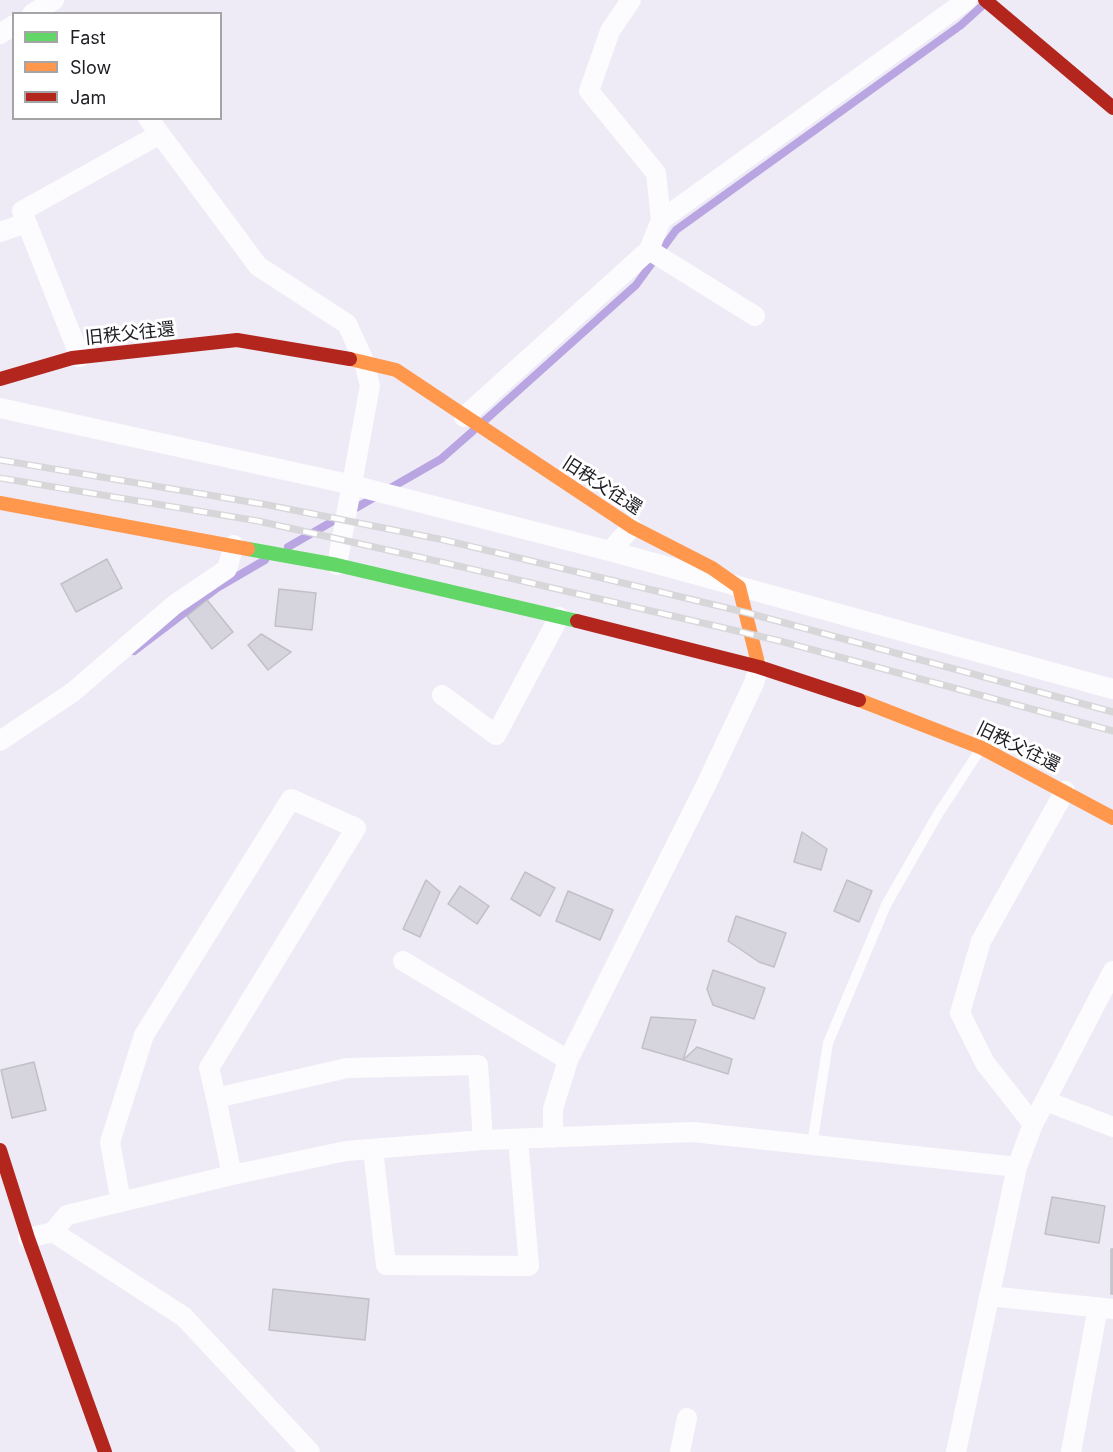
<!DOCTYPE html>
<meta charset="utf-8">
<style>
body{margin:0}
#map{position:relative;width:1113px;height:1452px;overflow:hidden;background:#eeebf6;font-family:Inter,sans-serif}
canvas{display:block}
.legend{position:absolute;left:12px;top:12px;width:210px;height:108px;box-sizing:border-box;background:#fff;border:2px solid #a5a5a7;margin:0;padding:8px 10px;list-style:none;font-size:18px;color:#1f1d24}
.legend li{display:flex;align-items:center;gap:12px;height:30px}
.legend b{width:30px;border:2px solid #a5a5a7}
</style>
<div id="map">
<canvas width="1113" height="1452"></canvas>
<ul class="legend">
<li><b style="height:8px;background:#63d668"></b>Fast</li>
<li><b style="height:8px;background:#ff974d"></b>Slow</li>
<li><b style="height:8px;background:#b3261e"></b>Jam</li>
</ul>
</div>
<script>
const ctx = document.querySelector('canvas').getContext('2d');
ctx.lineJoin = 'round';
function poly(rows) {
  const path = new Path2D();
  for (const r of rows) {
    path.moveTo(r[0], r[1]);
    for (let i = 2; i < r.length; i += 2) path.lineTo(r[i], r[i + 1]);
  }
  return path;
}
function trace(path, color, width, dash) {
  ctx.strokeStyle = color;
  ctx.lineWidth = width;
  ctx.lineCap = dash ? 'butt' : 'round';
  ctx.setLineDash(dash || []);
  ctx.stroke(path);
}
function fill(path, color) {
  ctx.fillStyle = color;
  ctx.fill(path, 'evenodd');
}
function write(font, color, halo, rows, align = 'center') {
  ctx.font = font + ' Inter,"Noto Sans JP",sans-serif';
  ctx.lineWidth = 6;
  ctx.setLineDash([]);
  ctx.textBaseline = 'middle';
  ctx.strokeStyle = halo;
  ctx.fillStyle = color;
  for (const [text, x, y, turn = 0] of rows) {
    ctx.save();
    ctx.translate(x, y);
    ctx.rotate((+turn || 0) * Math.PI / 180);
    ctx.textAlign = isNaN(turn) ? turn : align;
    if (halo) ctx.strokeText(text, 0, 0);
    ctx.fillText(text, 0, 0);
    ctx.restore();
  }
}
const stream = poly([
 [482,423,636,285,676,230,961,25,982,6],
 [288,547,441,459,473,431],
 [134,651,217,588,265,560]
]);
const building = poly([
 [107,559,122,588,76,612,61,584,107,559],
 [279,589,316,593,312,630,275,626,279,589],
 [207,600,233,632,212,649,187,616,207,600],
 [261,634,291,652,268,670,248,645,261,634],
 [802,832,827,849,821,870,794,862,802,832],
 [525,872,555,888,540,916,511,899,525,872],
 [426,880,440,892,420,937,403,929,426,880],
 [847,880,872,891,859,922,834,911,847,880],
 [460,886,489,906,477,924,448,904,460,886],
 [568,891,613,910,600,940,556,921,568,891],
 [736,916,786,933,774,967,759,962,728,941,736,916],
 [713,970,765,988,754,1019,713,1005,707,989,713,970],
 [651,1017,696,1020,683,1060,642,1048,651,1017],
 [697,1047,732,1059,728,1074,683,1060,697,1047],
 [34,1062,46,1110,12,1118,1,1070,34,1062],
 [1052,1197,1105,1206,1099,1243,1045,1234,1052,1197],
 [1111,1249,1113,1249,1113,1294,1111,1294,1111,1249],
 [273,1289,369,1299,365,1340,269,1330,273,1289]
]);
const lane = poly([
 [812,1145,828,1043,886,905,938,814,980,750]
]);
const street = poly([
 [631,0,610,31,589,91,656,173,661,220],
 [32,14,54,0],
 [0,34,14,25],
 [148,118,258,266,347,324,364,361,370,386,337,565],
 [0,232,26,223],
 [649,250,755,316],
 [80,357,22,211,160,134],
 [0,408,344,483,610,551,632,527],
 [464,417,649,250,661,220,967,0],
 [610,551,1113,689],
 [442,695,496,735,559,617],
 [0,741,73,692,174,605,227,569,234,545],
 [403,961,568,1060,706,785,754,683,759,667],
 [1046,1101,1113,1127],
 [1033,1124,985,1063,960,1013,981,941,1065,791],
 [553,1138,553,1109,568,1060],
 [373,1149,386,1265,529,1266,518,1139],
 [232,1175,216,1098,347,1068,478,1065,483,1140],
 [121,1202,110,1142,144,1035,291,799,356,828,209,1068,216,1098],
 [53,1232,184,1317,310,1452],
 [28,1238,53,1232,67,1215,232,1175,346,1151,483,1140,693,1132,1017,1167],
 [989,1296,1113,1309],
 [680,1452,687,1418],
 [956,1452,1017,1167,1033,1124,1113,971],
 [1071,1452,1098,1307]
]);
const fast = poly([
 [248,549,337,565,577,621]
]);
const slow = poly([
 [350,359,396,370,632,527,712,568,739,587,759,667],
 [0,503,248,549],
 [859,700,982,748,1113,818]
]);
const jam = poly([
 [985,0,1113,108],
 [0,379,72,358,237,340,350,359],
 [577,621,759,667,859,700],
 [0,1150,28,1238,105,1452]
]);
const rail = poly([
 [0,460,268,505,444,540,748,613,1113,712],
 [0,478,258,521,441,562,780,641,1113,731]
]);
const streetNames = [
 ["旧秩父往還",130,334,-6],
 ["旧秩父往還",602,486,33],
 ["旧秩父往還",1018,747,26]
];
trace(stream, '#b8a5e2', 8);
fill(building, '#d6d4dd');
trace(building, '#c1c0c8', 1.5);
trace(lane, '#fcfcfe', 10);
trace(street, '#fcfcfe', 20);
trace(fast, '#63d668', 14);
trace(slow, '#ff974d', 14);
trace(jam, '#b3261e', 14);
trace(rail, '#d7d7d9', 7);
trace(rail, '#fff', 4.5, [14]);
write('18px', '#1f1d24', '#fff', streetNames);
</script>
